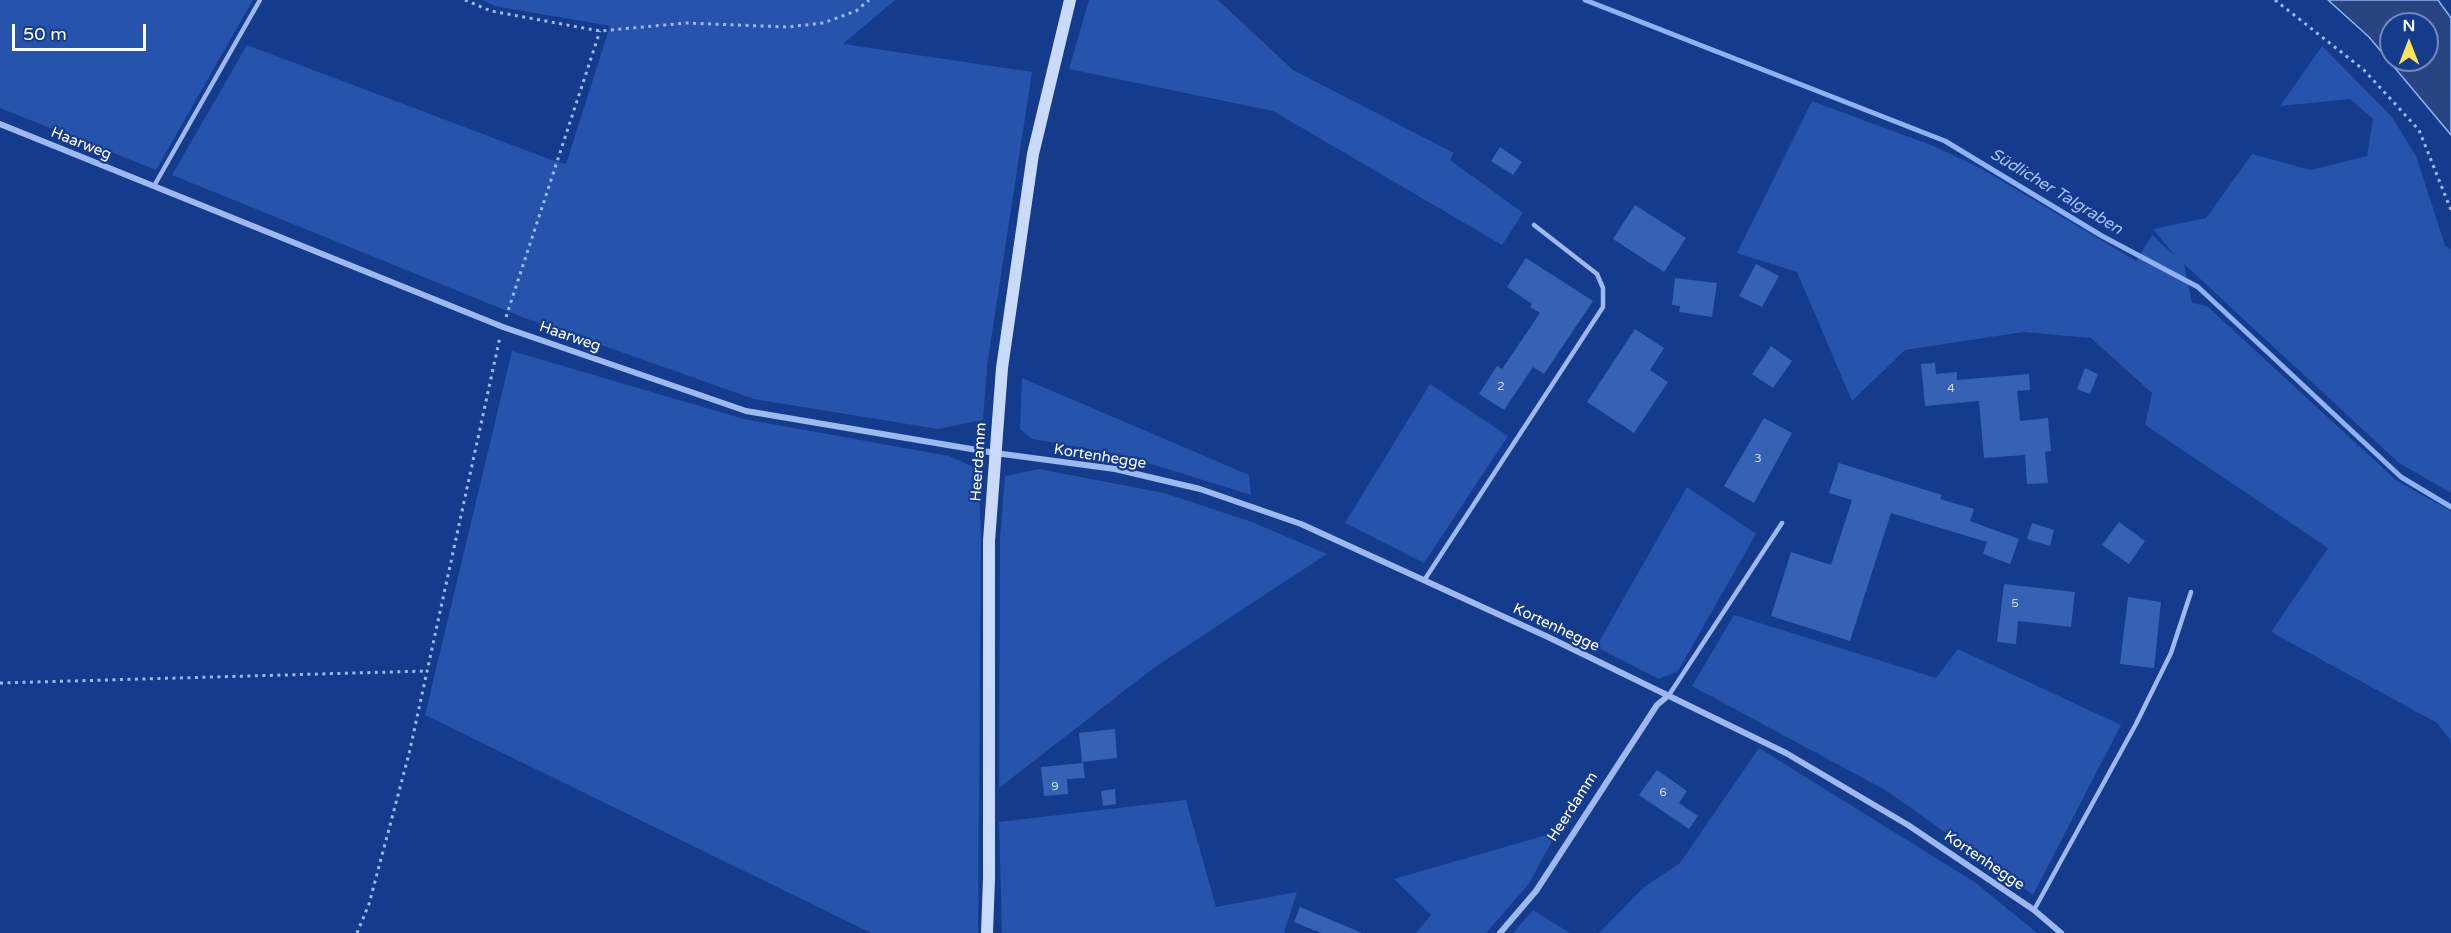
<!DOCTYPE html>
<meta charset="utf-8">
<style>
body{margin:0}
#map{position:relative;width:2451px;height:933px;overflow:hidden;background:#143b8c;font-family:"Varela Round",sans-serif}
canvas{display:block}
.north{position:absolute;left:2379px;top:12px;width:60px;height:60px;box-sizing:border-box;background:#143b8c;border:2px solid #7289ba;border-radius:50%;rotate:0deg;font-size:16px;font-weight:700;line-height:24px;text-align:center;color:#fff}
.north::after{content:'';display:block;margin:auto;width:21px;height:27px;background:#ffe25b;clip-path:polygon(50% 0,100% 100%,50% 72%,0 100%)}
.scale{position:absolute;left:12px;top:24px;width:134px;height:27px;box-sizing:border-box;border:3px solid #fff;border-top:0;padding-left:8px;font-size:18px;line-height:21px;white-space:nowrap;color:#fff;-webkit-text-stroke:4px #143b8c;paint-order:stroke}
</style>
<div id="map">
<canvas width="2451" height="933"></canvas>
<div class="north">N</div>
<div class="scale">50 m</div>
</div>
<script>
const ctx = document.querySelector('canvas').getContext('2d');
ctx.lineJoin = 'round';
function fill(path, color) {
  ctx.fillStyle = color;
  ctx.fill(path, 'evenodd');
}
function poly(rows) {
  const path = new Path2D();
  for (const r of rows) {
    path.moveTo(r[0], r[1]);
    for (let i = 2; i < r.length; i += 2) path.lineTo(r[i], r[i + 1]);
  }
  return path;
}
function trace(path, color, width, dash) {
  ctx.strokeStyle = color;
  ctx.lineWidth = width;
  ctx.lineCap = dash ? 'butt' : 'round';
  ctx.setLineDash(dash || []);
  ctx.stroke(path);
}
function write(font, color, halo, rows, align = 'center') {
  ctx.font = font + ' "Varela Round",sans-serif';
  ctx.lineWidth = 4.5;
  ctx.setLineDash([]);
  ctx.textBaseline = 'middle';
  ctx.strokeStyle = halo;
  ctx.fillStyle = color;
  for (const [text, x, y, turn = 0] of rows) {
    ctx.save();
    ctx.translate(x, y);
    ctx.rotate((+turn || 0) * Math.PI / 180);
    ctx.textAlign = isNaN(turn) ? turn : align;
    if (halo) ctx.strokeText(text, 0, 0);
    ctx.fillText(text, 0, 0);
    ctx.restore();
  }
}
const green = poly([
 [0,0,253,0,156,170,0,108],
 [482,0,895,0,843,44,1032,72,987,366,983,420,938,429,754,399,522,317,172,175,247,45,549,159,566,164,610,26,495,6],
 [1089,0,1218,0,1293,70,1454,153,1450,160,1523,213,1502,245,1273,111,1069,69],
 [2322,46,2392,117,2416,156,2445,245,2451,250,2451,493,2399,463,2184,264,2192,303,2207,306,2397,481,2451,511,2451,741,2437,723,2271,632,2328,548,2145,425,2152,393,2091,338,2023,332,1905,350,1852,401,1797,272,1737,253,1812,101,1936,147,1982,169,2136,261,2152,235,2177,258,2153,229,2206,218,2252,154,2311,170,2367,156,2373,119,2350,99,2280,106],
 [512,351,744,419,949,456,978,469,981,537,978,933,871,933,425,715],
 [1022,378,1249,475,1251,495,1119,454,1032,439,1020,429],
 [1430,384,1508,436,1424,563,1345,523],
 [1039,469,1164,493,1252,522,1327,554,1155,667,999,788,1000,538,1005,476],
 [1687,487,1756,534,1678,671,1659,679,1596,647],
 [1734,615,1936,678,1958,649,2121,725,2033,895,1887,791,1692,686],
 [1759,748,1976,883,2037,933,1599,933,1644,887,1680,863],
 [1186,800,1216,907,1297,892,1284,933,1002,933,999,822],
 [1557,832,1528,885,1486,933,1416,933,1431,915,1394,879],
 [1533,910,1570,933,1513,933]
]);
const water = poly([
 [2328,0,2438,0,2451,18,2451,135,2369,37,2328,0],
 [2391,24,2427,24,2427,60,2391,60,2391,24]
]);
const stream = poly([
 [1585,0,1945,141,2102,236,2198,287,2401,477,2451,507]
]);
const building = poly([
 [1500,147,1522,162,1513,175,1491,161],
 [1635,205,1686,238,1664,272,1613,239],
 [1526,258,1593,301,1544,374,1533,367,1504,410,1479,394,1497,366,1502,369,1540,313,1530,307,1532,304,1507,287],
 [1756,264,1779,276,1762,307,1739,296],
 [1675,278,1717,283,1712,317,1679,312,1680,306,1672,305],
 [1635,329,1664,348,1650,370,1668,382,1634,433,1587,402],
 [1771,346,1792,361,1773,388,1752,374],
 [1935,363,1936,374,1957,372,1957,380,2029,374,2030,390,2017,391,2020,421,2048,418,2051,451,2045,452,2048,483,2027,484,2025,455,1984,458,1979,401,1925,406,1921,364],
 [2085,368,2098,374,2090,394,2077,389],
 [1764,418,1792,433,1754,503,1724,486],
 [1839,463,1942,495,1940,499,1974,509,1970,521,2019,539,2010,564,1983,554,1987,542,1891,513,1850,641,1771,616,1791,552,1831,565,1852,500,1829,493],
 [2119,522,2145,541,2129,564,2102,545],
 [2032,523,2054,530,2050,546,2027,539],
 [2004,584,2075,592,2071,627,2018,621,2016,644,1997,642],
 [2128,597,2161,602,2154,668,2120,664],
 [1115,729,1117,758,1082,762,1079,733],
 [1083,763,1085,778,1067,779,1068,794,1044,796,1041,767],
 [1657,770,1687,791,1679,803,1698,816,1689,829,1639,795],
 [1115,789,1116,804,1103,806,1101,791],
 [1300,907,1362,933,1321,933,1294,922]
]);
const path = poly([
 [465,0,491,11,600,31,686,23,788,27,823,23,856,11,869,0],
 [2275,0,2364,70,2419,130,2451,210],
 [506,317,600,31],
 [0,683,426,671],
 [357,933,369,904,409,754,500,337]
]);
const lane = poly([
 [154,186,260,0],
 [1425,579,1603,307,1603,288,1597,274,1534,225],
 [1669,695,1782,523],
 [2034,910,2136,724,2171,653,2191,592]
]);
const street = poly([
 [0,124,503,327,746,411,995,453,1115,469,1200,489,1301,524,1548,637,1786,753,1908,825,2034,910,2061,933],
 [1500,933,1536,891,1657,705,1669,695]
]);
const secondary = poly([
 [987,933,989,879,989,541,1002,368,1033,154,1070,0]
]);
const numberNames = [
 ["2",1501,387],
 ["4",1951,389],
 ["3",1758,459],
 ["5",2015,604],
 ["9",1055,787],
 ["6",1663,793]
];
const streetNames = [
 ["Haarweg",81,144,22],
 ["Haarweg",570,337,19],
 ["Kortenhegge",1100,457,9],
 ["Heerdamm",979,462,-86],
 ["Kortenhegge",1556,628,25],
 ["Heerdamm",1573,807,-57],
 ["Kortenhegge",1984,861,34]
];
const waterNames = [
 ["Südlicher Talgraben",2056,192,31]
];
fill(green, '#2653ab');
fill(water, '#284582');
trace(water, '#8eb2f3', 1.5);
trace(stream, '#8eb2f3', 5);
fill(building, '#3762b3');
trace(path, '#9cb9f0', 3, [3, 4.5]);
trace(lane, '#9cb9f0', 4.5);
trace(street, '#9cb9f0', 6);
trace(secondary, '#cadafb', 12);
write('12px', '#cdd8ec', null, numberNames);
write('15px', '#fff', '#143b8c', streetNames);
write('italic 16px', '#a8c3f7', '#143b8c', waterNames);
</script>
